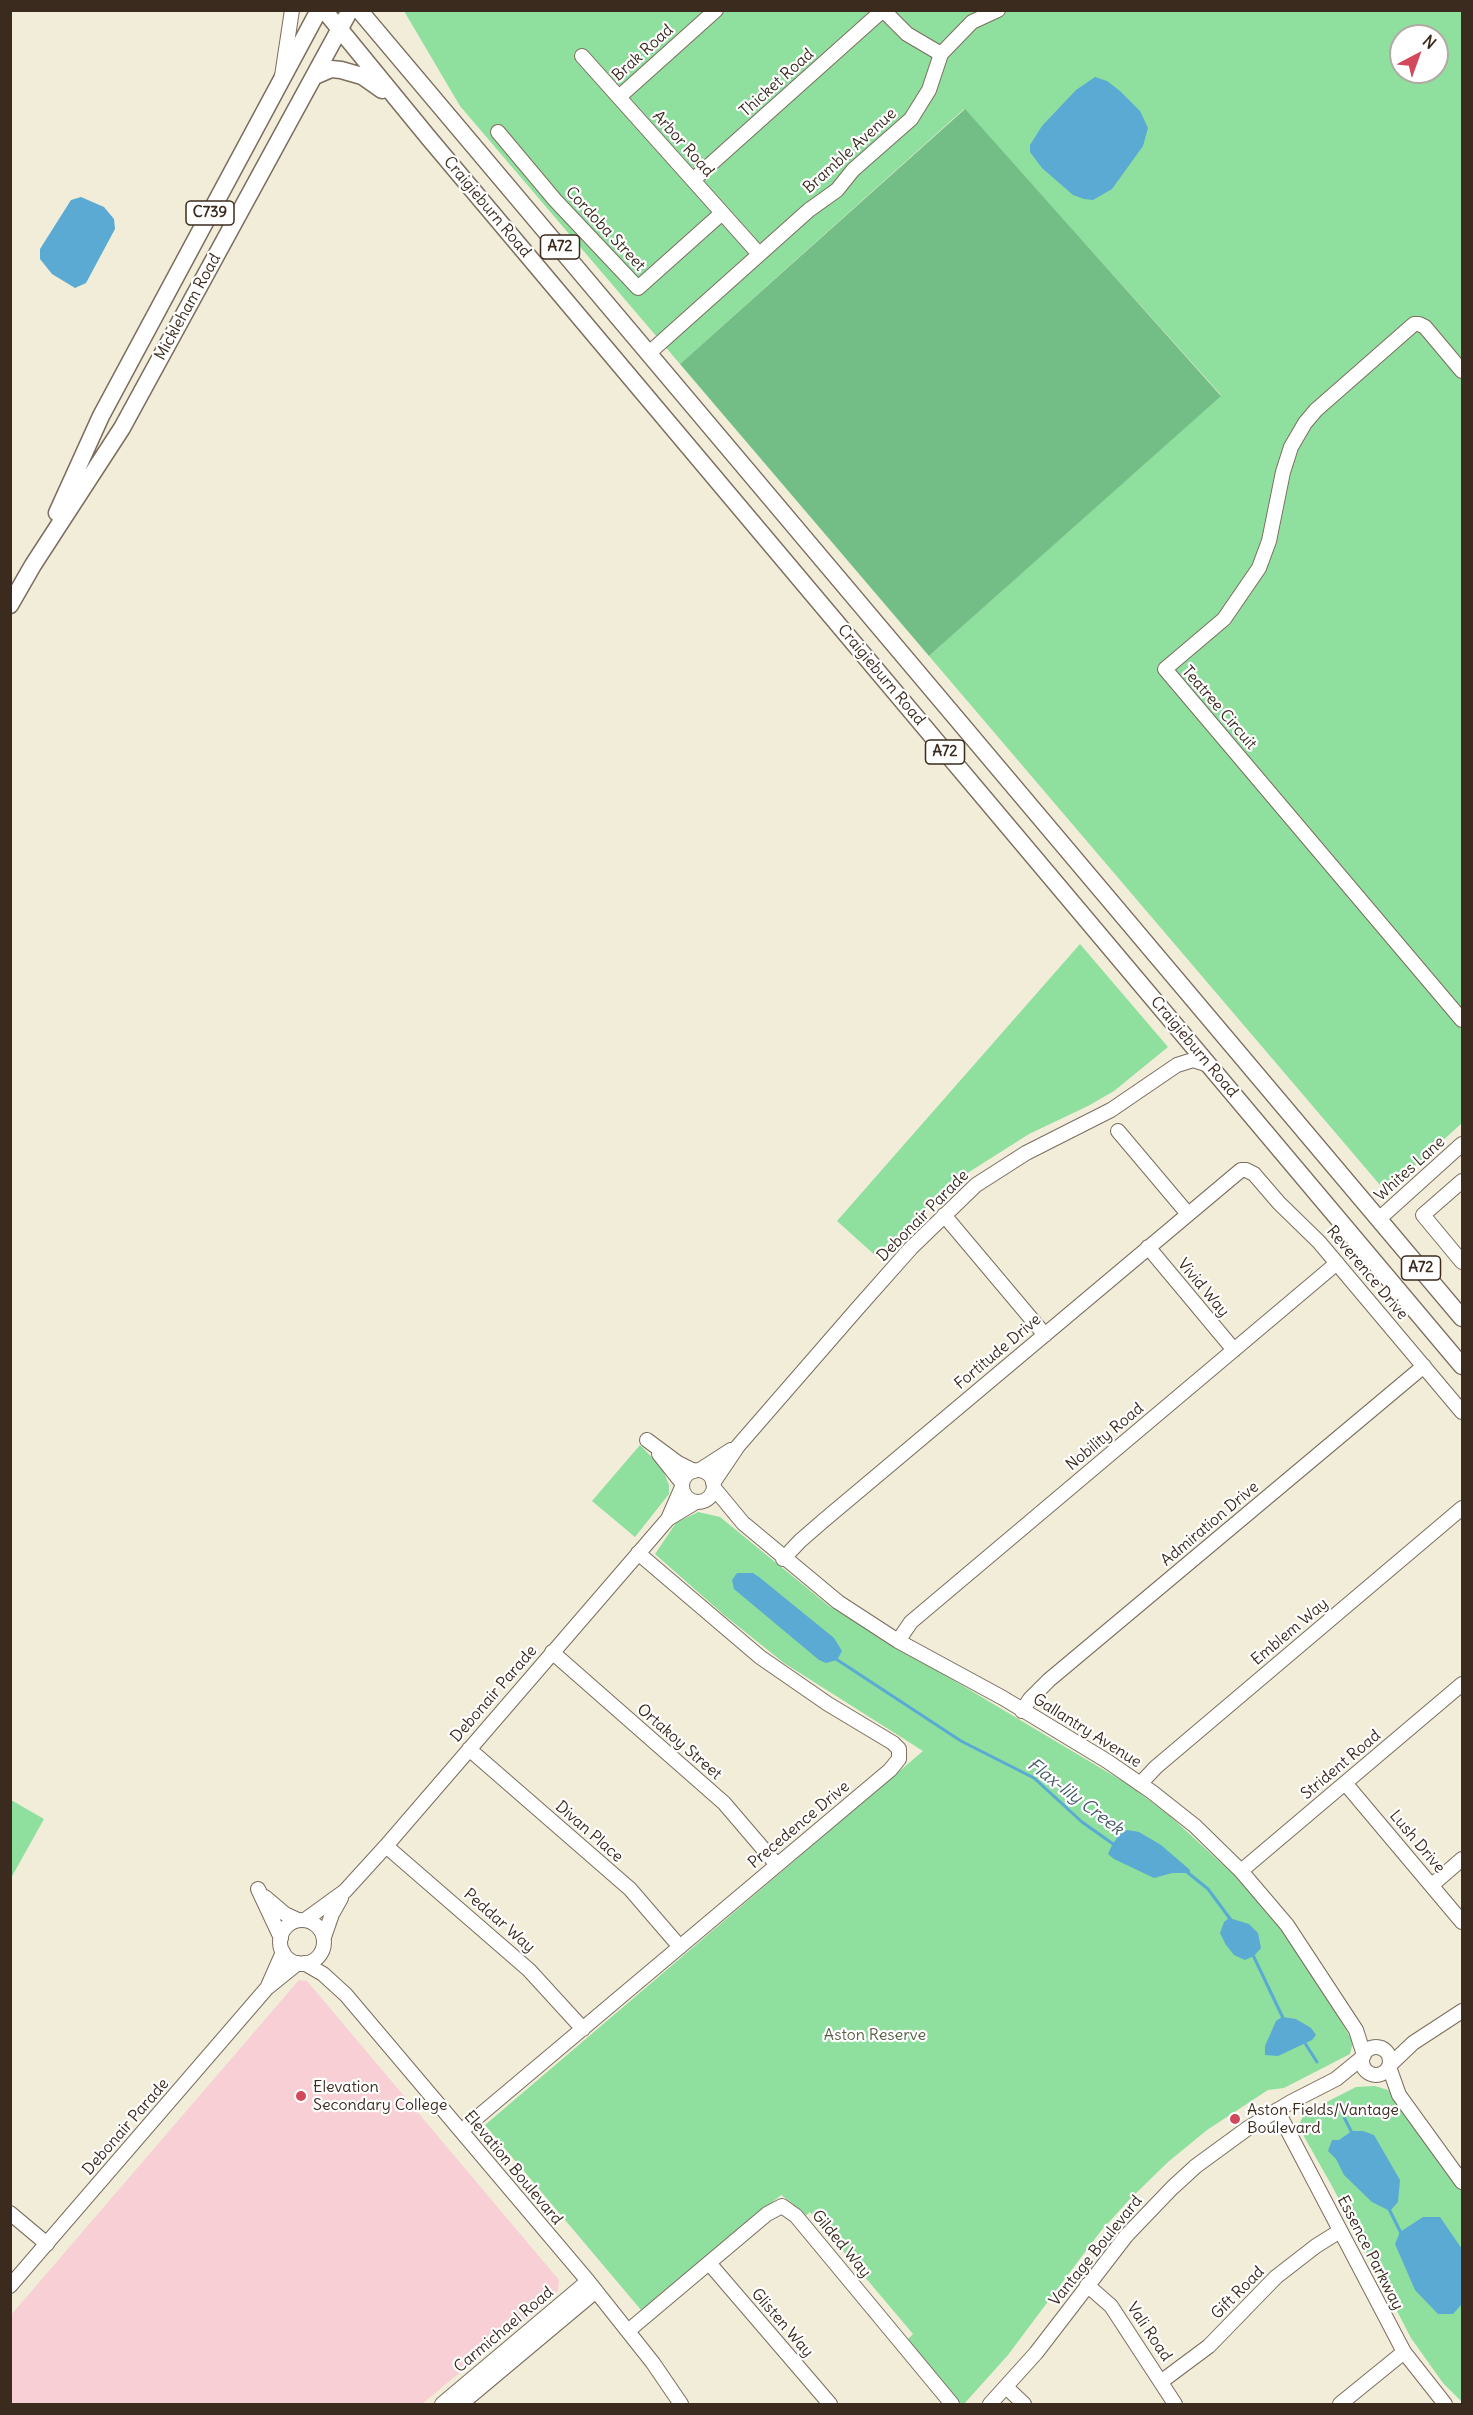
<!DOCTYPE html>
<style>
body{margin:0}
#map{position:relative;width:1473px;height:2415px;overflow:hidden;background:#f1edd8;font-family:Delius,sans-serif}
canvas{display:block}
.frame{position:absolute;inset:0;border:12px solid #3b2a1e;pointer-events:none}
.north{position:absolute;left:1389px;top:24px;width:60px;height:60px;box-sizing:border-box;background:#fff;border:2px solid #b1aaa5;border-radius:50%;rotate:41deg;font-size:16px;font-weight:700;line-height:24px;text-align:center;color:#3b2a1e}
.north::after{content:'';display:block;margin:auto;width:21px;height:27px;background:#d1495b;clip-path:polygon(50% 0,100% 100%,50% 72%,0 100%)}
</style>
<div id="map">
<canvas width="1473" height="2415"></canvas>
<div class="frame"></div>
<div class="north">N</div>
</div>
<script>
const ctx = document.querySelector('canvas').getContext('2d');
ctx.lineJoin = 'round';
function fill(path, color) {
  ctx.fillStyle = color;
  ctx.fill(path, 'evenodd');
}
function poly(rows) {
  const path = new Path2D();
  for (const r of rows) {
    if (r.length === 3) {
      path.moveTo(r[0] + r[2], r[1]);
      path.arc(r[0], r[1], r[2], 0, 2 * Math.PI);
      continue;
    }
    path.moveTo(r[0], r[1]);
    for (let i = 2; i < r.length; i += 2) path.lineTo(r[i], r[i + 1]);
  }
  return path;
}
function trace(path, color, width, dash) {
  ctx.strokeStyle = color;
  ctx.lineWidth = width;
  ctx.lineCap = dash ? 'butt' : 'round';
  ctx.setLineDash(dash || []);
  ctx.stroke(path);
}
function write(font, color, halo, rows, align = 'center') {
  ctx.font = font + ' Delius,sans-serif';
  ctx.lineWidth = 4.5;
  ctx.setLineDash([]);
  ctx.textBaseline = 'middle';
  ctx.strokeStyle = halo;
  ctx.fillStyle = color;
  for (const [text, x, y, turn = 0] of rows) {
    ctx.save();
    ctx.translate(x, y);
    ctx.rotate((+turn || 0) * Math.PI / 180);
    ctx.textAlign = isNaN(turn) ? turn : align;
    if (halo) ctx.strokeText(text, 0, 0);
    ctx.fillText(text, 0, 0);
    ctx.restore();
  }
}
const built = poly([
 [299,1980,307,1981,559,2280,558,2291,422,2404,11,2404,11,2315]
]);
const green = poly([
 [404,11,1462,11,1462,1123,1386,1192,929,656,1221,395,964,109,680,364,460,106],
 [1401,36,1437,36,1437,72,1401,72],
 [1080,944,1168,1047,1114,1091,1088,1106,1029,1134,966,1174,934,1199,877,1257,837,1221],
 [640,1445,662,1468,669,1485,669,1494,635,1537,592,1501],
 [698,1512,720,1517,829,1606,1129,1785,1171,1817,1233,1874,1290,1935,1353,2042,1350,2054,1284,2088,1268,2090,1207,2130,1168,2162,1129,2200,1100,2232,1008,2355,964,2404,961,2404,935,2375,908,2339,913,2334,810,2212,804,2217,792,2203,781,2195,641,2310,485,2125,923,1751,784,1663,724,1615,655,1554,676,1523],
 [11,1800,44,1819,11,1878],
 [1375,2086,1388,2090,1462,2192,1462,2402,1443,2383,1411,2338,1332,2186,1298,2126,1305,2113,1356,2087]
]);
const forest = poly([
 [965,109,1221,396,929,656,680,364]
]);
const water = poly([
 [1095,77,1107,81,1120,91,1140,111,1148,128,1143,146,1112,189,1093,200,1084,199,1073,195,1042,168,1030,152,1030,145,1042,126,1076,90],
 [81,197,104,207,114,219,115,229,86,283,75,288,52,274,40,259,40,249,71,200],
 [737,1573,753,1573,759,1577,834,1638,842,1651,837,1660,826,1663,819,1660,734,1589,732,1580],
 [1127,1830,1139,1832,1161,1845,1190,1870,1190,1873,1172,1873,1154,1878,1114,1859,1108,1854,1112,1845,1119,1835],
 [1229,1918,1249,1924,1258,1933,1261,1948,1254,1956,1245,1960,1234,1955,1226,1945,1220,1933,1224,1922],
 [1282,2017,1296,2019,1311,2028,1316,2035,1312,2040,1278,2056,1265,2055,1265,2046,1276,2021],
 [1352,2131,1363,2131,1374,2135,1400,2180,1398,2202,1390,2211,1372,2202,1344,2175,1336,2159,1328,2151,1332,2140,1339,2140],
 [1423,2217,1440,2217,1462,2249,1462,2304,1453,2314,1438,2314,1415,2290,1395,2244,1400,2232]
]);
const stream = poly([
 [836,1659,961,1741,1034,1778,1082,1822,1116,1846],
 [1187,1872,1208,1889,1231,1920],
 [1252,1953,1284,2020],
 [1303,2040,1317,2062],
 [1338,2105,1352,2133],
 [1389,2209,1402,2235]
]);
const minor = poly([
 [883,10,907,34,941,54],
 [582,56,759,254],
 [282,76,292,10],
 [619,97,716,10],
 [498,132,555,200,638,288,722,213],
 [693,180,883,10],
 [649,353,809,210,837,190,853,170,911,119,929,90,941,54,972,22,998,10],
 [1462,371,1425,327,1419,324,1414,324,1316,410,1305,423,1291,447,1283,472,1269,541,1259,568,1224,619,1165,669,1462,1020],
 [1118,1131,1188,1214],
 [1462,1181,1423,1215,1462,1262],
 [944,1215,1045,1335],
 [1380,1218,1462,1144],
 [1148,1247,1234,1350],
 [647,1440,678,1463,694,1471],
 [659,1454,682,1483],
 [700,1470,731,1450],
 [698,1486,16],
 [713,1483,738,1446,857,1309,911,1248,976,1185,1026,1153,1111,1110,1177,1065,1193,1060,1209,1065],
 [714,1488,743,1523,838,1602,898,1641,1003,1698,1107,1761,1152,1792,1195,1826,1241,1871,1287,1925,1356,2030,1364,2055],
 [668,1519,696,1502],
 [783,1559,800,1541,823,1521,1241,1170,1246,1170,1254,1174,1279,1203,1319,1242,1462,1412],
 [898,1641,911,1622,1337,1263],
 [552,1652,724,1803,777,1865],
 [1022,1711,1030,1699,1049,1680,1424,1366],
 [469,1749,630,1889,680,1947],
 [1345,1783,1462,1922],
 [1140,1784,1156,1767,1462,1508],
 [386,1846,529,1970,583,2029],
 [1241,1871,1462,1684],
 [1432,1885,1462,1859],
 [258,1889,281,1938],
 [265,1897,285,1914,298,1920],
 [305,1920,345,1891,386,1846,668,1519,682,1487],
 [302,1942,22],
 [324,1937,332,1914,341,1898],
 [304,1963,323,1974,346,1995,588,2281,653,2363,681,2404],
 [268,1986,283,1952],
 [1376,2061,14],
 [1390,2065,1413,2043,1462,2011],
 [1389,2067,1399,2095,1462,2182],
 [1277,2110,1404,2352,1445,2404],
 [461,2131,890,1770,899,1759,899,1749,893,1743,828,1704,760,1657,638,1553],
 [10,2213,47,2244],
 [709,2263,830,2404],
 [1087,2285,1111,2306,1175,2404],
 [10,2286,267,1988,298,1963],
 [628,2331,767,2214,782,2206,796,2216,952,2404],
 [1162,2381,1209,2346,1276,2277,1316,2246,1340,2231],
 [1006,2387,1024,2404],
 [442,2404,588,2281],
 [461,2404,596,2291],
 [990,2404,1036,2353,1126,2236,1172,2188,1196,2166,1248,2128,1291,2102,1336,2079,1363,2057],
 [1340,2404,1404,2352]
]);
const major = poly([
 [324,10,428,137,1462,1366],
 [359,10,1462,1318],
 [315,76,331,69,341,70,362,76,382,90],
 [57,513,101,416,319,10],
 [10,605,33,565,122,428,350,10]
]);
const markers = [
 [301,2096,6,"#d1495b"],
 [1235,2119,6,"#d1495b"]
];
const shields = [
 [210,213,48],
 [560,247,39],
 [945,752,39],
 [1421,1268,39]
];
const shieldNames = [
 ["C739",210,213],
 ["A72",560,247],
 ["A72",945,752],
 ["A72",1421,1268]
];
const streetNames = [
 ["Brak Road",643,53,-42],
 ["Thicket Road",777,83,-42],
 ["Arbor Road",683,144,48],
 ["Bramble Avenue",850,151,-42],
 ["Craigieburn Road",487,207,50],
 ["Cordoba Street",605,229,47],
 ["Mickleham Road",188,307,-61],
 ["Craigieburn Road",881,675,50],
 ["Teatree Circuit",1219,708,49],
 ["Craigieburn Road",1194,1047,50],
 ["Whites Lane",1410,1169,-42],
 ["Debonair Parade",923,1216,-45],
 ["Reverence Drive",1367,1273,50],
 ["Vivid Way",1203,1288,50],
 ["Fortitude Drive",998,1352,-40],
 ["Nobility Road",1105,1437,-40],
 ["Admiration Drive",1210,1524,-40],
 ["Emblem Way",1290,1632,-40],
 ["Debonair Parade",494,1694,-49],
 ["Gallantry Avenue",1087,1731,32],
 ["Ortakoy Street",679,1742,41],
 ["Strident Road",1341,1765,-40],
 ["Precedence Drive",799,1825,-40],
 ["Divan Place",589,1832,41],
 ["Lush Drive",1417,1842,50],
 ["Peddar Way",499,1921,41],
 ["Debonair Parade",126,2127,-49],
 ["Elevation Boulevard",513,2168,50],
 ["Gilded Way",841,2244,50],
 ["Vantage Boulevard",1096,2251,-51],
 ["Essence Parkway",1370,2253,63],
 ["Gift Road",1238,2293,-45],
 ["Glisten Way",782,2323,49],
 ["Carmichael Road",504,2330,-40],
 ["Vali Road",1149,2332,56]
];
const parkNames = [
 ["Aston Reserve",875,2035]
];
const poiNames = [
 ["Elevation",313,2087],
 ["Secondary College",313,2105],
 ["Aston Fields/Vantage",1247,2110],
 ["Boulevard",1247,2128]
];
const waterNames = [
 ["Flax-lily Creek",1075,1797,37]
];
fill(built, '#f7cfd4');
fill(green, '#8fdf9f');
fill(forest, '#73be86');
fill(water, '#5aaad4');
trace(stream, '#5aaad4', 3);
trace(minor, '#7b6e5f', 16);
trace(major, '#7b6e5f', 19);
trace(minor, '#fff', 14);
trace(major, '#fff', 16);
for (const [x, y, r, color] of markers) {
  const dot = new Path2D();
  dot.arc(x, y, r, 0, 2 * Math.PI);
  ctx.fillStyle = color;
  ctx.fill(dot);
  trace(dot, '#fff', 2);
}
for (const [x, y, w] of shields) {
  const box = new Path2D();
  box.roundRect(x - w / 2, y - 12, w, 24, 4.5);
  ctx.fillStyle = '#fff';
  ctx.fill(box);
  trace(box, '#3b2a1e', 1.5);
}
write('bold 15px', '#3b2a1e', null, shieldNames);
write('16px', '#3b2a1e', '#fff', streetNames);
write('16px', '#546045', '#fff', parkNames);
write('16px', '#3b2a1e', '#fff', poiNames, 'left');
write('italic 18px', '#475d67', '#fff', waterNames);
</script>
